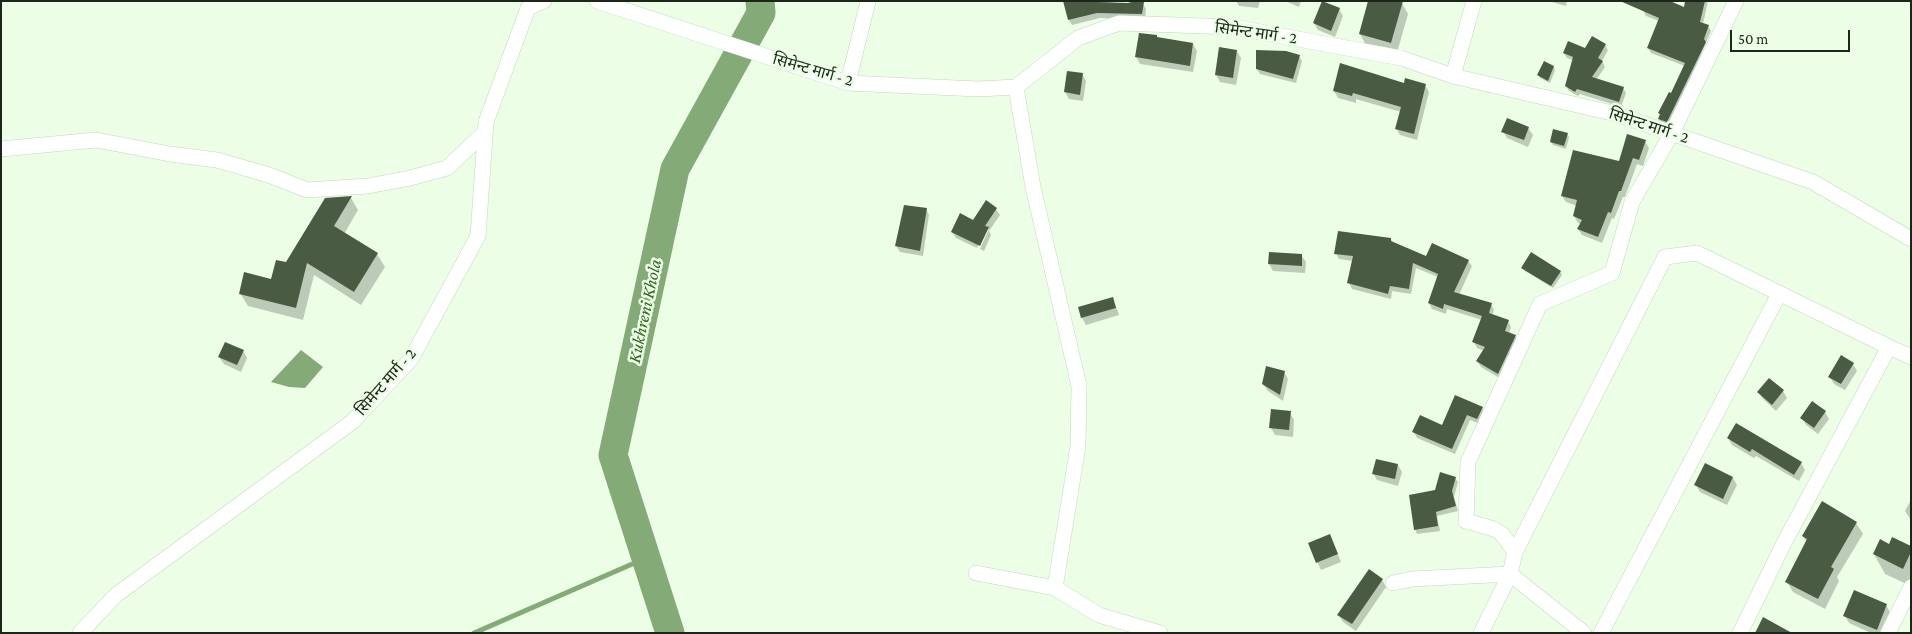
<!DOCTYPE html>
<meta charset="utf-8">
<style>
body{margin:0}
#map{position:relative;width:1912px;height:634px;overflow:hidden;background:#ecfee6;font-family:"Crimson Pro",serif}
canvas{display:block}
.frame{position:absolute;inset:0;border:2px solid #1d251a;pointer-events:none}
.scale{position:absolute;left:1730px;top:30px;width:120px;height:22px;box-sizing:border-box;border:2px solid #1d251a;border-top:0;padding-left:6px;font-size:15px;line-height:18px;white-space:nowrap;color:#1d251a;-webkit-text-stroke:4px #ecfee6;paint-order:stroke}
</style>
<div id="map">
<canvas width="1912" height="634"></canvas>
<div class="frame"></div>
<div class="scale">50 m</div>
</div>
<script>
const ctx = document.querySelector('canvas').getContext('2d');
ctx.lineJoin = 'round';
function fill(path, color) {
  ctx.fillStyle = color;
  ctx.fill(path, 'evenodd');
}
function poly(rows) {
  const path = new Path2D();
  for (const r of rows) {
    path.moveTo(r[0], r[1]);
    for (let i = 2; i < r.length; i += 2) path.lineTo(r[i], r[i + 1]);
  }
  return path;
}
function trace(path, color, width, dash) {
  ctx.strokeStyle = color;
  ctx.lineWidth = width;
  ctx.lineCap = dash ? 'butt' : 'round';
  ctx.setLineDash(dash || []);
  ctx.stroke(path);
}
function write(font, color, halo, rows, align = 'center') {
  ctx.font = font + ' "Crimson Pro","Noto Sans Devanagari",serif';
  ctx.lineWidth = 5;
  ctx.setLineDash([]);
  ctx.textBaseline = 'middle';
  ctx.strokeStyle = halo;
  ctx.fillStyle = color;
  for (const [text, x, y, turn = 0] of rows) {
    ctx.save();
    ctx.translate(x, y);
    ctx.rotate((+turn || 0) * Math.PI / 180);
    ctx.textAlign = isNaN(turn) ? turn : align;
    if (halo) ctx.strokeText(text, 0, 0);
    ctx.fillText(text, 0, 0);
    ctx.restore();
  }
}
const water = poly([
 [301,350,323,367,305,388,289,387,271,382]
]);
const shadow = poly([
 [1096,1,1129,4,1129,1,1143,4,1146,9,1145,20,1100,18,1072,25,1069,20,1065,2],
 [1236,1,1260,1,1258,8,1239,6],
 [1285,1,1301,1,1299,7],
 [1548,1,1567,1,1566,6],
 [1686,1,1708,1,1703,24,1708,26,1711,31,1670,126,1662,124,1659,119,1661,116,1659,113,1671,95,1685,66,1651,53,1648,48,1659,21,1646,16,1643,10,1685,9],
 [1402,3,1408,14,1397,53,1366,45,1360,34],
 [1339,9,1343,16,1335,37,1318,30,1314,23],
 [1157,36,1158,39,1193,44,1197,51,1193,72,1140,64,1136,57],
 [1605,45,1608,50,1602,61,1605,67,1596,80,1623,88,1626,93,1621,107,1580,94,1578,96,1569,91,1566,86,1573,60,1567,58,1564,53],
 [1237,51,1241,58,1236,85,1220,82,1216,75],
 [1299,56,1302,61,1296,83,1260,74,1257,69],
 [1545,63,1554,67,1555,70,1550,83,1540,78,1538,75],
 [1082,74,1086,81,1083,101,1069,99,1065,92],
 [1405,84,1425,85,1429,92,1417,140,1400,135,1396,128,1401,112,1356,99,1356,103,1338,98,1334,91],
 [1528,128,1533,135,1528,147,1507,138,1503,131],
 [1567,134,1569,137,1566,149,1553,145,1551,142],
 [1645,141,1649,148,1643,166,1637,164,1625,197,1623,197,1614,219,1612,218,1602,243,1582,235,1578,229,1581,224,1578,223,1574,216,1577,206,1566,202,1562,196,1620,162],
 [351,198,358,210,344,234,377,254,385,267,361,305,314,275,303,320,248,306,240,293,272,280],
 [926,209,929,215,923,256,900,252,896,246],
 [996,209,1000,215,989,231,991,235,984,251,980,249,989,229,987,227,977,248,956,238,952,232],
 [1391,239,1393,243,1427,257,1468,261,1472,266,1459,295,1491,304,1494,310,1492,315,1508,321,1511,327,1509,334,1515,336,1518,341,1501,379,1481,367,1477,361,1484,351,1477,348,1474,342,1482,320,1447,309,1446,314,1432,309,1429,303,1438,277,1416,268,1411,294,1392,291,1391,299,1352,289,1349,283,1353,261,1339,259,1336,253],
 [1270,253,1301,255,1306,262,1305,273,1273,271,1269,264],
 [1523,268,1560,271,1562,275,1553,288,1525,271],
 [1113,298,1119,315,1086,325,1082,318],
 [243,351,247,358,241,372,224,364,219,357],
 [1853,364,1857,371,1845,390,1834,384,1830,377],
 [1284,372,1288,379,1283,401,1268,391,1263,384],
 [1783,391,1787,398,1776,411,1763,399,1759,392],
 [1455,397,1482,408,1485,414,1480,424,1470,420,1455,454,1417,438,1414,432,1442,427],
 [1825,412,1829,419,1818,434,1806,425,1802,418],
 [1290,413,1294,420,1293,437,1275,435,1271,428],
 [1736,424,1801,463,1805,470,1799,481,1756,456,1754,458,1732,445,1728,438],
 [1398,465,1402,472,1398,486,1377,480,1373,473],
 [1706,465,1733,478,1737,485,1727,505,1700,492,1696,485],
 [1455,478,1458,482,1454,497,1458,511,1437,516,1440,531,1417,534,1415,529,1436,491],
 [1911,500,1911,520,1905,511],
 [1823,503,1856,523,1863,534,1837,577,1839,581,1825,609,1793,592,1787,582,1807,543,1803,536],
 [1333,542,1341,562,1321,570,1309,544],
 [1890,545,1911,547,1911,586,1885,574,1874,554],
 [1382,580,1386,587,1356,631,1343,622,1339,615],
 [1886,605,1890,612,1882,633,1871,633,1849,623,1845,616]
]);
const stream = poly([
 [474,633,646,558]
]);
const river = poly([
 [670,633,613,455,675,169,761,13,760,1]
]);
const building = poly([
 [1063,1,1128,3,1136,1,1144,2,1142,14,1097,13,1068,20],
 [1322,1,1340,8,1331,31,1313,23],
 [1368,1,1403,1,1391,43,1359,34],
 [1620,1,1670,1,1684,7,1685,1,1705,1,1700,22,1709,25,1704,39,1706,42,1667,122,1658,119,1660,114,1658,113,1669,92,1671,93,1685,63,1647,48,1659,18],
 [1139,33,1157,35,1157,37,1193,43,1190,66,1135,57],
 [1592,36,1606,44,1598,58,1603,61,1592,77,1624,87,1619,102,1577,89,1575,92,1565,86,1573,57,1563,53,1568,41,1585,48],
 [1219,47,1237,50,1233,78,1215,75],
 [1256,50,1286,51,1300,55,1293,79,1256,69],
 [1544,61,1554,66,1548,81,1537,75],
 [1340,63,1404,83,1405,78,1426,84,1414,134,1395,129,1401,107,1353,93,1352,96,1333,91],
 [1067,71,1083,73,1080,95,1064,92],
 [1507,118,1529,127,1524,140,1501,132],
 [1553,129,1568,133,1564,146,1550,142],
 [1627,134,1646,140,1639,160,1633,158,1621,191,1619,191,1611,213,1608,212,1598,237,1577,229,1582,220,1573,216,1577,200,1561,196,1573,150,1619,161],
 [352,196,334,226,378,253,354,292,307,263,296,308,239,294,244,272,271,279,276,260,286,262,325,198],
 [986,200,997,208,985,226,989,227,980,246,951,232,960,213,973,220],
 [904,205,927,208,920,251,895,246],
 [1338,231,1391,238,1391,241,1426,256,1432,243,1469,260,1454,292,1492,303,1489,313,1509,320,1505,331,1516,335,1498,374,1476,361,1485,347,1472,342,1482,316,1444,304,1443,309,1428,303,1438,274,1413,263,1409,289,1390,286,1388,294,1347,283,1353,256,1334,254],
 [1269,252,1302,254,1302,266,1268,264],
 [1531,252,1561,271,1551,286,1521,268],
 [1113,297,1116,308,1081,318,1078,307],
 [225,342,244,350,237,365,218,357],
 [1841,355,1854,363,1841,384,1828,377],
 [1266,366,1285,371,1280,395,1262,384],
 [1769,378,1784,390,1772,405,1757,392],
 [1455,395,1483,407,1477,419,1467,415,1452,449,1412,432,1420,415,1442,425],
 [1812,401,1826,411,1814,428,1800,418],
 [1271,409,1291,411,1289,430,1269,428],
 [1736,423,1802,462,1794,475,1752,449,1750,452,1727,438],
 [1376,459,1398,464,1395,479,1372,474],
 [1705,463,1733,477,1723,499,1694,485],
 [1440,472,1456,477,1452,491,1456,506,1436,512,1438,526,1414,530,1409,495,1435,490],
 [1822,501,1857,522,1831,567,1834,569,1818,599,1785,582,1807,539,1802,536],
 [1330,534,1338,554,1316,563,1308,543],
 [1892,537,1911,546,1911,552,1903,569,1873,554,1880,539,1889,544],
 [1369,569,1383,579,1352,624,1337,615],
 [1854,590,1887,604,1877,630,1843,616],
 [1763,617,1792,633,1755,633]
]);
const street = poly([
 [597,1,848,83,978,89,1016,87,1078,38,1119,23,1233,27,1401,58,1453,76,1616,114,1813,182,1911,239],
 [1453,76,1474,1],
 [848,83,868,1],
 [1016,87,1033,187,1079,386,1078,446,1055,588],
 [1,149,96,140,170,154,217,160,269,175,307,190,368,186,410,178,447,168,485,132],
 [1889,347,1911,357],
 [1515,552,1502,534,1494,529,1466,521,1468,462,1540,304,1612,273,1632,202,1672,133,1736,1],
 [976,573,1055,588,1099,615,1160,633],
 [1393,583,1412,579,1510,574,1584,633],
 [80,633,116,595,352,422,411,359,478,236,486,122,528,8,544,1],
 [1481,633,1510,574,1515,552,1665,257,1697,253,1889,347,1784,543,1740,633],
 [1601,633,1779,294],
 [1888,633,1911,587]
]);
const streetNames = [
 ["सिमेन्ट मार्ग - 2",1256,33,8],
 ["सिमेन्ट मार्ग - 2",813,70,16],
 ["सिमेन्ट मार्ग - 2",1649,126,18],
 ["सिमेन्ट मार्ग - 2",386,382,-49]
];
const waterNames = [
 ["Kukhreni Khola",645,311,-78]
];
fill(water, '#83aa77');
fill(shadow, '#0003');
trace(stream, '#83aa77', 5);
trace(river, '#83aa77', 29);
fill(building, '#495c43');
trace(street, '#c2d8bb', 16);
trace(street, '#fff', 15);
write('16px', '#1d251a', '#ecfee6', streetNames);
write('italic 18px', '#346622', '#ecfee6', waterNames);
</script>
